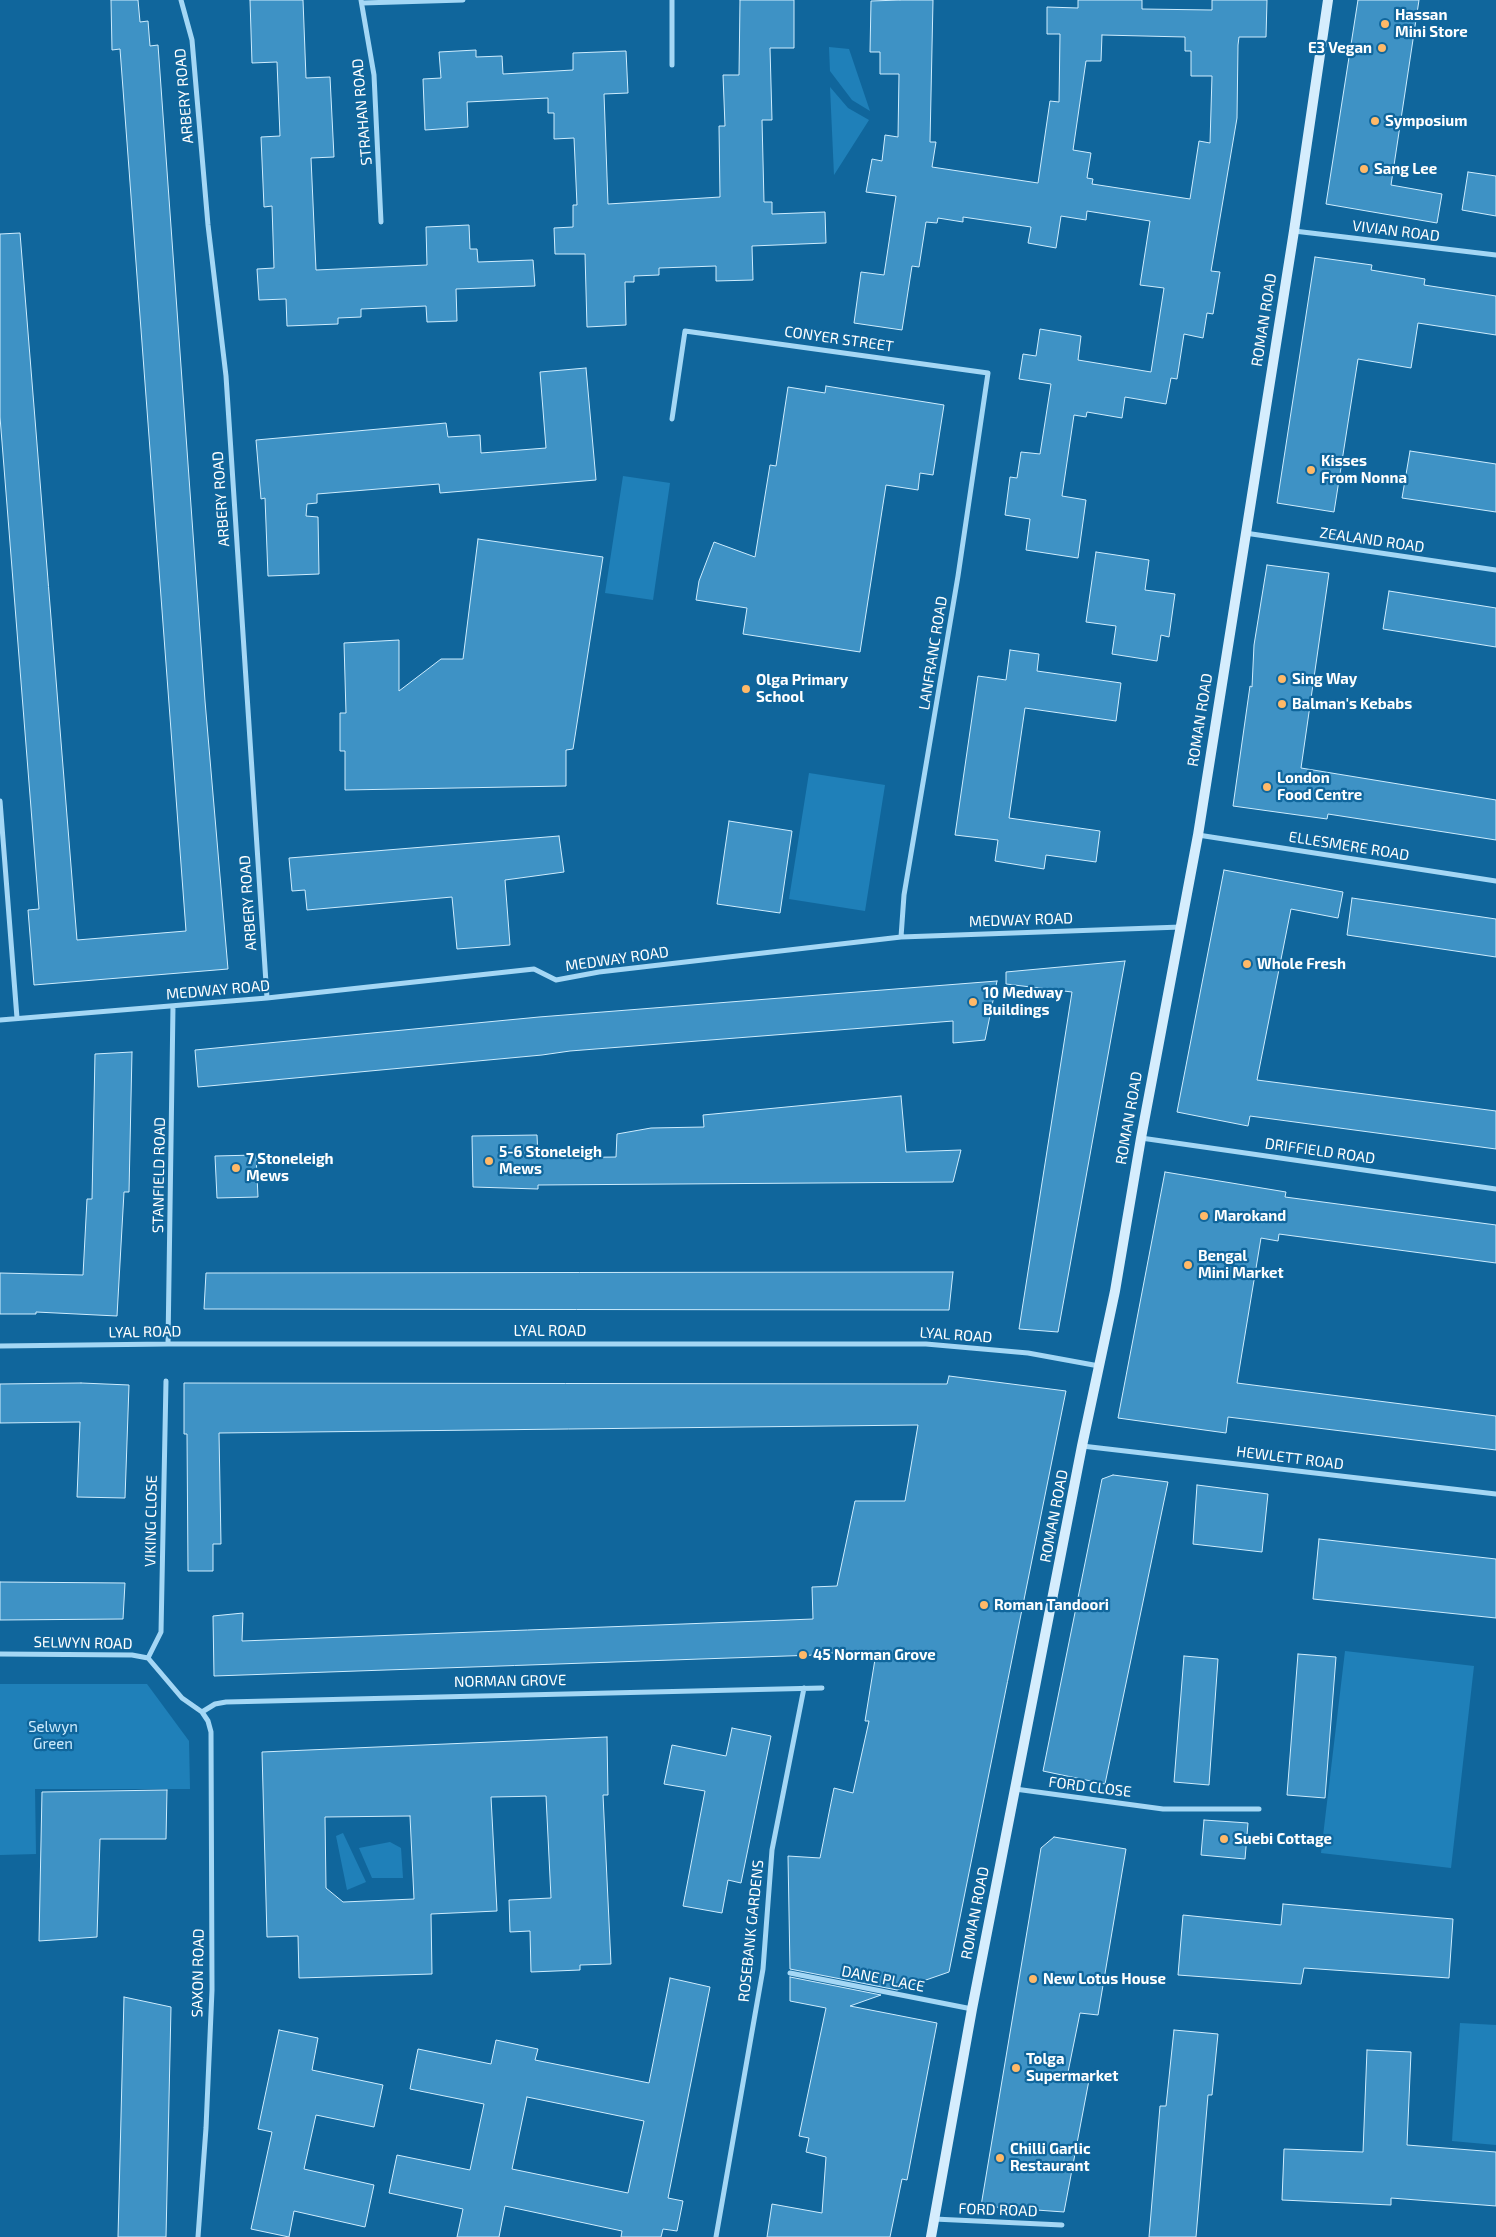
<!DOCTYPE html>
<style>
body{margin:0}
canvas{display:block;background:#10669c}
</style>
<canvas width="1496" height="2237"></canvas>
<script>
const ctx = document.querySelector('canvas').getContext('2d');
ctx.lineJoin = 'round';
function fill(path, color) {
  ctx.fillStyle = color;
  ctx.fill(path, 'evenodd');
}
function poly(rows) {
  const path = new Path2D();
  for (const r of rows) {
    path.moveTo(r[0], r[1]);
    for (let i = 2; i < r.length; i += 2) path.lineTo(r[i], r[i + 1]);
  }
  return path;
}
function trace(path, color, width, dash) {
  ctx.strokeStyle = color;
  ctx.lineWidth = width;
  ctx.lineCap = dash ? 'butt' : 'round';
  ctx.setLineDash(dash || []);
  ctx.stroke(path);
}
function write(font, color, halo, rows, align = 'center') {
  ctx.font = font + ' "Exo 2",sans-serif';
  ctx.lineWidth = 4.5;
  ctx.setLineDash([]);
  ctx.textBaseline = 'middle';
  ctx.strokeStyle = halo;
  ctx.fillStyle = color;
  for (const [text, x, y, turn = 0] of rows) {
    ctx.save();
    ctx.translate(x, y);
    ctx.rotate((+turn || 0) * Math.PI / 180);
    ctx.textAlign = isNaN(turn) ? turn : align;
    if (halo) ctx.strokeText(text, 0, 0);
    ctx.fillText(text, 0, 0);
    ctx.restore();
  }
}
const green = poly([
 [829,47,849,49,870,111,852,100,830,71],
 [830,87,848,108,869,120,834,175],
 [623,476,670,483,653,600,605,593],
 [809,773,885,785,865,911,789,899],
 [1345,1651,1474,1666,1451,1868,1321,1853],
 [0,1684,147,1684,189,1741,190,1789,35,1789,36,1854,0,1855],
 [343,1833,366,1882,347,1890,336,1836],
 [390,1842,401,1848,403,1878,372,1878,359,1848],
 [1460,2023,1496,2025,1496,2145,1452,2141]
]);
const building = poly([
 [111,0,138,0,140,22,148,21,150,46,158,45,205,701,228,969,34,985,28,910,39,909,0,417,0,234,20,233,77,940,186,931,120,49,112,50,111,0],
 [250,0,303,0,306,78,330,77,334,157,311,158,316,270,427,265,426,227,469,225,470,249,477,249,478,262,533,260,535,286,456,289,457,321,427,322,426,306,361,309,361,317,338,318,338,324,287,326,286,299,259,300,257,269,274,268,272,206,264,207,261,137,280,136,277,62,252,63,250,0],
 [740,0,794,0,794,48,770,48,772,120,762,120,764,202,772,202,772,214,825,212,826,243,752,246,753,280,716,281,716,266,659,268,659,275,634,276,634,282,625,282,626,325,587,327,585,254,555,254,554,228,573,227,573,205,577,205,574,138,554,139,554,113,548,113,548,98,467,102,468,127,425,130,423,79,441,78,439,52,476,50,476,57,502,56,503,74,573,70,573,53,626,51,628,93,604,94,608,204,720,197,719,126,725,126,723,75,739,75,740,0],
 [900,0,933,0,930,142,936,142,932,167,1038,183,1050,101,1059,102,1060,34,1047,34,1047,7,1078,8,1078,0,1142,0,1142,9,1212,10,1212,0,1267,0,1266,37,1239,37,1238,45,1237,118,1211,271,1220,272,1213,314,1207,313,1203,338,1184,334,1177,379,1171,378,1166,404,1125,397,1122,418,1087,412,1086,417,1074,415,1062,496,1086,500,1078,558,1026,550,1030,519,1005,515,1010,477,1017,478,1021,452,1040,454,1051,384,1019,379,1023,354,1036,356,1040,329,1081,336,1078,360,1151,372,1164,288,1140,285,1150,221,1087,211,1086,220,1061,216,1056,248,1028,243,1031,227,963,217,963,222,938,218,937,223,926,222,919,267,912,266,902,330,854,323,861,272,884,275,896,196,866,192,872,159,882,161,885,135,898,137,899,74,880,74,880,52,870,52,871,1,900,0],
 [1102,35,1185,37,1185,51,1191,51,1191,76,1212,76,1210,143,1199,141,1190,199,1092,184,1093,179,1087,178,1091,153,1073,150,1086,61,1101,61,1102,35],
 [1358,0,1419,0,1391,185,1442,194,1437,223,1326,204,1358,0],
 [1468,172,1496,176,1496,216,1462,210,1468,172],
 [1315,257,1372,265,1371,270,1425,279,1424,285,1496,296,1496,335,1418,323,1411,368,1358,359,1334,512,1277,503,1315,257],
 [586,368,596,480,440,493,439,484,317,494,317,503,307,504,306,516,318,517,319,574,268,576,265,498,261,499,256,440,446,423,448,437,480,435,481,453,546,448,540,372,586,368],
 [826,386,944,405,933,475,920,473,918,490,886,485,860,652,743,634,747,608,696,600,699,581,714,542,755,557,770,465,776,466,788,387,825,393,826,386],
 [1410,451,1496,464,1496,512,1402,498,1410,451],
 [478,539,603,557,573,749,566,750,566,786,345,790,345,751,340,751,340,713,346,713,344,643,399,640,399,691,441,659,463,659,478,539],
 [1096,552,1149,560,1145,590,1175,594,1169,637,1161,635,1157,661,1112,654,1116,626,1086,622,1096,552],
 [1267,565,1329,573,1301,768,1496,800,1496,840,1328,814,1327,819,1233,806,1250,686,1252,687,1254,645,1267,565],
 [1389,591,1496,608,1496,647,1383,629,1389,591],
 [1010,650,1039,654,1037,671,1121,683,1116,721,1025,708,1009,818,1100,831,1096,862,1046,855,1044,869,995,861,998,840,955,835,978,676,1006,680,1010,650],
 [729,821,792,831,780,913,717,904,729,821],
 [559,836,564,872,505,880,510,945,457,949,452,897,307,910,305,890,292,891,289,858,559,836],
 [1224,870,1343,892,1338,918,1291,909,1257,1080,1496,1111,1496,1149,1250,1116,1248,1126,1177,1112,1224,870],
 [1352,898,1496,919,1496,957,1347,935,1352,898],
 [1125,961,1058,1332,1019,1329,1072,992,1006,984,1006,972,1125,961],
 [997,981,985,1040,953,1043,953,1021,570,1051,542,1055,198,1087,195,1050,539,1017,997,981],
 [132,1052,129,1192,124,1192,117,1316,36,1312,36,1314,0,1314,0,1273,83,1275,87,1199,92,1199,95,1054,132,1052],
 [901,1096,906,1152,961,1150,953,1182,538,1185,538,1189,473,1187,472,1136,537,1135,538,1158,616,1157,617,1134,651,1128,704,1127,703,1115,901,1096],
 [256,1155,258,1197,217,1198,215,1156,256,1155],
 [1165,1172,1286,1192,1285,1197,1496,1225,1496,1263,1279,1234,1278,1241,1261,1238,1237,1383,1496,1416,1496,1450,1228,1417,1226,1433,1118,1418,1165,1172],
 [953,1272,949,1310,204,1309,206,1273,953,1272],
 [949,1376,1066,1391,949,1972,897,1990,790,1969,788,1856,820,1858,834,1788,853,1793,869,1721,865,1721,876,1653,815,1653,815,1655,214,1676,213,1616,243,1613,242,1641,813,1619,812,1587,837,1586,855,1501,905,1501,918,1425,219,1433,221,1544,213,1544,213,1571,188,1571,187,1434,184,1434,184,1383,947,1384,949,1376],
 [81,1383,129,1385,125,1498,77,1497,80,1422,0,1423,0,1384,81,1383],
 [1113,1475,1168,1482,1105,1784,1043,1771,1102,1479,1113,1475],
 [1197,1485,1268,1494,1262,1552,1193,1544,1197,1485],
 [1319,1539,1496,1559,1496,1618,1313,1599,1319,1539],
 [0,1582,125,1583,123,1619,0,1620,0,1582],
 [1298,1654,1336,1657,1325,1798,1287,1795,1298,1654],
 [1184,1656,1218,1659,1209,1785,1174,1782,1184,1656],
 [732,1728,771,1736,741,1883,728,1880,722,1913,683,1906,705,1791,664,1784,672,1745,726,1756,732,1728],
 [607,1737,608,1795,603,1795,611,1964,580,1965,580,1970,531,1972,530,1931,510,1932,509,1900,551,1898,546,1796,491,1797,497,1911,431,1914,432,1974,299,1978,298,1936,267,1937,262,1752,607,1737],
 [410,1816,414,1899,343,1902,326,1888,325,1817,410,1816],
 [167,1790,166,1839,100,1839,97,1937,39,1941,42,1792,167,1790],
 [1204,1820,1248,1823,1245,1859,1201,1855,1204,1820],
 [1054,1837,1126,1849,1098,2015,1080,2013,1067,2077,1089,2080,1064,2212,981,2206,1041,1848,1054,1837],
 [1283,1904,1453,1919,1449,1978,1304,1968,1301,1984,1178,1975,1183,1915,1281,1925,1283,1904],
 [790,1977,881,1995,850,2006,937,2023,907,2180,902,2179,890,2237,767,2237,772,2204,822,2213,826,2157,806,2152,809,2138,799,2136,826,2008,790,2001,790,1977],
 [670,1978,710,1987,668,2198,683,2201,677,2231,663,2229,661,2237,621,2237,622,2231,505,2206,499,2237,457,2237,463,2209,389,2193,397,2155,470,2170,484,2104,410,2089,418,2049,491,2064,496,2040,538,2049,535,2060,649,2083,670,1978],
 [527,2097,644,2121,628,2193,512,2169,527,2097],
 [124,1997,171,2007,166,2237,118,2237,124,1997],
 [279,2030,318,2038,312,2070,383,2085,374,2127,316,2115,304,2169,374,2185,365,2227,294,2211,289,2237,251,2229,272,2132,258,2129,279,2030],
 [1174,2030,1218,2034,1212,2095,1208,2095,1196,2237,1149,2237,1160,2106,1166,2106,1174,2030],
 [1367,2050,1411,2052,1407,2145,1496,2152,1496,2206,1391,2198,1391,2205,1282,2200,1284,2149,1363,2152,1367,2050]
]);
const street = poly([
 [181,0,192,40,208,225,226,376,267,998],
 [361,0,374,75,381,222],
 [362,3,463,0],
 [672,65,672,0],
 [1294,231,1496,255],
 [672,419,685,331,988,373,958,576,904,895,901,937],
 [1245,533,1496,570],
 [0,801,17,1018],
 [1198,835,1496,881],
 [0,1020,267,998,534,969,556,980,599,972,901,937,1181,927],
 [1141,1138,1496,1189],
 [168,1344,173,1006],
 [0,1346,168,1344,926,1344,1028,1353,1099,1366],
 [1082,1446,1496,1494],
 [0,1654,132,1655,148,1658,182,1698,202,1712,208,1721,211,1732,212,1990,206,2128,198,2237],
 [148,1658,161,1632,166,1381],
 [202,1712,215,1704,226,1702,822,1688],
 [1015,1789,1163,1809,1259,1809],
 [790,1973,972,2009],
 [934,2219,1062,2225],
 [716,2237,763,1969,772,1850,804,1688]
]);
const secondary = poly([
 [931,2237,972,2009,1082,1446,1115,1291,1141,1138,1198,835,1294,231,1328,0]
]);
const markers = [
 [1385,24,5,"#ffb968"],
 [1382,48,5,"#ffb968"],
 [1375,121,5,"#ffb968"],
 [1364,169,5,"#ffb968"],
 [1311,470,5,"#ffb968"],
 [1282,679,5,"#ffb968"],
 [746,689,5,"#ffb968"],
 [1282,704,5,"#ffb968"],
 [1267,787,5,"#ffb968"],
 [1247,964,5,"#ffb968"],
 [973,1002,5,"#ffb968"],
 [489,1161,5,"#ffb968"],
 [236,1168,5,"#ffb968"],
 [1204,1216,5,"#ffb968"],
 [1188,1265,5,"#ffb968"],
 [984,1605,5,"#ffb968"],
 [803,1655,5,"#ffb968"],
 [1224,1839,5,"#ffb968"],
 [1033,1979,5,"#ffb968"],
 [1016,2068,5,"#ffb968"],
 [1000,2158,5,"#ffb968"]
];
const poiNames = [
 ["Hassan",1395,15],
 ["Mini Store",1395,32],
 ["E3 Vegan",1372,48,"right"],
 ["Symposium",1385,121],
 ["Sang Lee",1374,169],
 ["Kisses",1321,461],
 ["From Nonna",1321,478],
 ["Sing Way",1292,679],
 ["Olga Primary",756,680],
 ["School",756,697],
 ["Balman's Kebabs",1292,704],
 ["London",1277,778],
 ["Food Centre",1277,795],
 ["Whole Fresh",1257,964],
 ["10 Medway",983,993],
 ["Buildings",983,1010],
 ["5-6 Stoneleigh",499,1152],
 ["Mews",499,1169],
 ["7 Stoneleigh",246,1159],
 ["Mews",246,1176],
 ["Marokand",1214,1216],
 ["Bengal",1198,1256],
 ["Mini Market",1198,1273],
 ["Roman Tandoori",994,1605],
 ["45 Norman Grove",813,1655],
 ["Suebi Cottage",1234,1839],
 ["New Lotus House",1043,1979],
 ["Tolga",1026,2059],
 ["Supermarket",1026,2076],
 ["Chilli Garlic",1010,2149],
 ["Restaurant",1010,2166]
];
const streetNames = [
 ["ARBERY ROAD",184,96,-95],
 ["STRAHAN ROAD",362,112,-95],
 ["VIVIAN ROAD",1396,231,7],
 ["ROMAN ROAD",1264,320,-81],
 ["CONYER STREET",839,339,8],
 ["ARBERY ROAD",221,499,-94],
 ["ZEALAND ROAD",1372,540,8],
 ["LANFRANC ROAD",933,653,-81],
 ["ROMAN ROAD",1200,720,-81],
 ["ELLESMERE ROAD",1349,846,9],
 ["ARBERY ROAD",248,903,-94],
 ["MEDWAY ROAD",1021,920,-2],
 ["MEDWAY ROAD",617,959,-8],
 ["MEDWAY ROAD",218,990,-5],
 ["ROMAN ROAD",1129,1118,-80],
 ["DRIFFIELD ROAD",1320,1151,8],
 ["STANFIELD ROAD",159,1175,-89],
 ["LYAL ROAD",550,1331],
 ["LYAL ROAD",145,1332,-1],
 ["LYAL ROAD",956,1335,4],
 ["HEWLETT ROAD",1290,1458,7],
 ["ROMAN ROAD",1054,1516,-79],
 ["VIKING CLOSE",151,1521,-89],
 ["SELWYN ROAD",83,1643,1],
 ["NORMAN GROVE",510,1681,-1],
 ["FORD CLOSE",1090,1787,7],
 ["ROMAN ROAD",975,1913,-79],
 ["ROSEBANK GARDENS",751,1931,-84],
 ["SAXON ROAD",198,1973,-89],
 ["DANE PLACE",883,1979,11],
 ["FORD ROAD",998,2210,2]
];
const parkNames = [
 ["Selwyn",53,1727],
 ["Green",53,1744]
];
fill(green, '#1f80b9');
fill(building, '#3e92c5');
trace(building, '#cdecfe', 1);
trace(street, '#a4d7f5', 5);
trace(secondary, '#d5edfd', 10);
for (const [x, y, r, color] of markers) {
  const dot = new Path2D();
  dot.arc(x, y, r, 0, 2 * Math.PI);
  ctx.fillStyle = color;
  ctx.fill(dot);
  trace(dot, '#10669c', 2);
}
write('bold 15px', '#fff', '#10669c', poiNames, 'left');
write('15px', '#fff', '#10669c', streetNames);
write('15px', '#cdecfe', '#10669c', parkNames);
</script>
